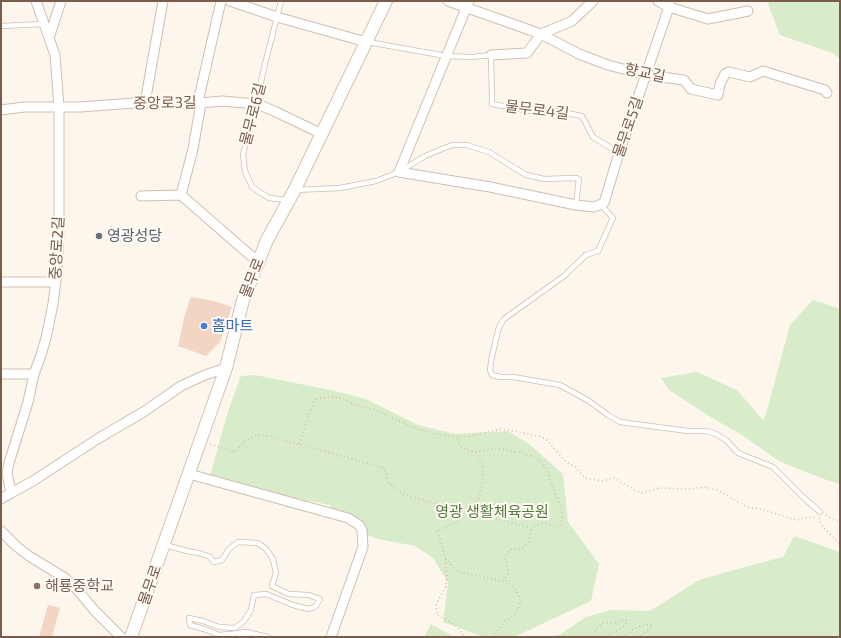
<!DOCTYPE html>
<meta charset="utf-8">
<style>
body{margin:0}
#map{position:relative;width:841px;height:638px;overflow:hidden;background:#fdf6ec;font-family:"Exo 2",sans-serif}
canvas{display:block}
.frame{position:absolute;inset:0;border:2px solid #7a5c4d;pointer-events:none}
</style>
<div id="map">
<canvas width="841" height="638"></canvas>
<div class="frame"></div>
</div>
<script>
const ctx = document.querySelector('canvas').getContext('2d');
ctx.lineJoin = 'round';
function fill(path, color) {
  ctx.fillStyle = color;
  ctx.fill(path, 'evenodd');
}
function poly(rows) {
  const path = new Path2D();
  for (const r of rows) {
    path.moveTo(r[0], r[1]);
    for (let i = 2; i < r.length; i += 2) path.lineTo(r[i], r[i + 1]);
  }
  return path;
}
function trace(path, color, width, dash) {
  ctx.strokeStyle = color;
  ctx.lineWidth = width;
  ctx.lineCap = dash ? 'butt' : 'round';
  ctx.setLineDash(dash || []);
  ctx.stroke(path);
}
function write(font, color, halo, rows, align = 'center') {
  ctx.font = font + ' "Exo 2","Noto Sans KR",sans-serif';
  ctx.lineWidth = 4;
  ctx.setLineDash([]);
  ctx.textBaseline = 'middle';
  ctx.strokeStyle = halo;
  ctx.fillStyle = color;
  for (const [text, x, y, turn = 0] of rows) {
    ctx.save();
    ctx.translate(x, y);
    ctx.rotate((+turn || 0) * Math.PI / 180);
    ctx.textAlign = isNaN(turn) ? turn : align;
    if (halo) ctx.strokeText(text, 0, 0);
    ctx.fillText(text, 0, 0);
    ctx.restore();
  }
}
const green = poly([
 [767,1,840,1,840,59,832,53,780,35],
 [813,300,840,309,840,484,824,479,779,461,742,435,712,418,669,390,661,378,697,372,737,390,764,421,790,325],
 [255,375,335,391,366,399,418,425,455,434,508,431,529,444,563,474,568,522,599,564,591,601,514,637,484,637,443,622,448,583,433,558,415,546,378,539,364,534,361,522,332,517,330,505,283,496,260,488,239,484,210,476,226,418,232,400,241,376],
 [794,536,840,552,840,637,543,637,559,635,586,617,610,610,650,611,699,580,745,567,783,557],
 [431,624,454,637,424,637]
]);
const building = poly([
 [191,297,214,301,232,307,220,342,206,356,178,346,185,314],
 [48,605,60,608,52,637,39,637]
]);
const path = poly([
 [210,444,235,452,244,442,257,435,269,436,384,468,388,482,404,495,531,528,541,523,546,523,557,527,560,526,562,518,562,510,545,466,536,458,522,453,496,448,476,452,470,451,461,447,456,437],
 [299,444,313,403,317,399,329,397,340,398,359,406,373,409,415,428,436,434,456,437,471,436,500,429,514,431,542,437,547,440,566,462,575,467,585,478,602,481,614,478,635,490,642,493,660,488,689,489,705,487,717,490,725,494,743,505,751,508,762,509,792,519,798,520,805,518,817,517],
 [476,452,482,463,483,471,483,480,479,497,474,507,469,512,464,514,458,522,437,531,446,559,455,569,460,572,503,581,508,574,508,568,505,560,506,553,510,550,520,549,524,547,528,543,530,537,531,528],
 [826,515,830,518,840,521],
 [819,518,821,525,840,544],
 [446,559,446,568,447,574,446,587,436,604,436,608,437,615,454,624,465,637],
 [492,637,505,621,512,617,518,610,521,601,516,590,504,579],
 [589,637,602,623,617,623,625,619,627,621,625,625,620,629,603,637],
 [622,637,636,628,644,625,652,625,652,627,639,637]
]);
const service = poly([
 [281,1,264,68,255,110,243,154,245,171,252,187,269,198,288,200],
 [1,26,44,24],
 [368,42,446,56,472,57,491,55,492,98,492,104,530,111,551,110,582,116,593,137,619,153],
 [296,190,340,188,376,181,399,172,425,156,452,145,467,145,489,152,526,175,544,179,575,178,579,179,576,205],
 [600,204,613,218,598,251,586,255,564,276,504,319,499,327,492,356,490,370,492,375,500,377,513,377,560,385,589,401,608,415,620,422,688,431,706,431,716,434,726,440,738,453,773,467,802,496,820,512],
 [165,545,187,551,199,553,210,557,214,562,222,560,229,549,238,542,258,543,266,549,273,559,276,573,272,586,289,594,309,595,320,599,315,607,308,609,293,605,266,594,254,595,251,610,244,621,235,628,219,627,203,621,189,618,190,625,204,629,219,635,231,634,246,632,268,637],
 [239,637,244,636,248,637]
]);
const minor = poly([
 [230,1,277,17,366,42],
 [448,1,541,34,579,54,608,65,646,75,684,80,691,89,718,95,720,84,725,74,729,72,750,77,763,71,825,90,827,93],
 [469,1,399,172,490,187,576,205,594,207,604,203,619,153,669,7,669,1],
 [658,1,669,7,708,19,748,11],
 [49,38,61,1],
 [491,55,527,53,541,34,572,21,593,1],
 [198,102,221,1],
 [145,103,163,1],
 [201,103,193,149,181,195,258,262],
 [1,110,24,107,80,107,134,103,198,102,201,103,222,101,257,104,274,111,322,134],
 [141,196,181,195],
 [1,282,56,282],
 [1,374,34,374],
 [189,474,348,518,359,525,362,530,363,547,331,637],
 [11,493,7,473,9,463,28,402,34,374,41,355,46,338,53,304,57,273,59,235,59,107,55,55,36,1],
 [1,499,11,493,33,481,99,438,145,411,181,386,205,375,226,368],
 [1,531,16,546,29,556,65,578,75,587,94,610,121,637]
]);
const secondary = poly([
 [131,637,226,368,243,300,267,240,294,191,386,1]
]);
const markers = [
 [99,236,4,"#6b7280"],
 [204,326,4,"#3f7fe0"],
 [37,586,4,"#8d6e63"]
];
const streetNames = [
 ["향교길",645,73,12],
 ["중앙로3길",165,103,-1],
 ["물무로4길",537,110,7],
 ["물무로6길",253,114,-76],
 ["물무로5길",628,127,-71],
 ["중앙로2길",57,248,-87],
 ["물무로",252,278,-69],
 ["물무로",150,585,-71]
];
const worshipNames = [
 ["영광성당",107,236]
];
const shopNames = [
 ["홈마트",212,326]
];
const parkNames = [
 ["영광 생활체육공원",492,512]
];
const educationNames = [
 ["해룡중학교",45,586]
];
fill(green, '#d8ecc9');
fill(building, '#f3d5c3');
trace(service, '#d1beb0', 6);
trace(minor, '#d1beb0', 11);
trace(secondary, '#d6c0b0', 14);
trace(path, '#d9b8a5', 1.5, [1, 3]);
trace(service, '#fff', 4.5);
trace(minor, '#fff', 9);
trace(secondary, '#fff', 12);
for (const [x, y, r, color] of markers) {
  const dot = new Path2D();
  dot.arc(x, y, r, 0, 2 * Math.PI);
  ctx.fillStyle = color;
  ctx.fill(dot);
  trace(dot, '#fffaf3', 1.5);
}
write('15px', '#7a5c4d', '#fffaf3', streetNames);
write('15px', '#5b616d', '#fffaf3', worshipNames, 'left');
write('15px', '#366cbe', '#fffaf3', shopNames, 'left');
write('15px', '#537a41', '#fffaf3', parkNames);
write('15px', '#785e54', '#fffaf3', educationNames, 'left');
</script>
